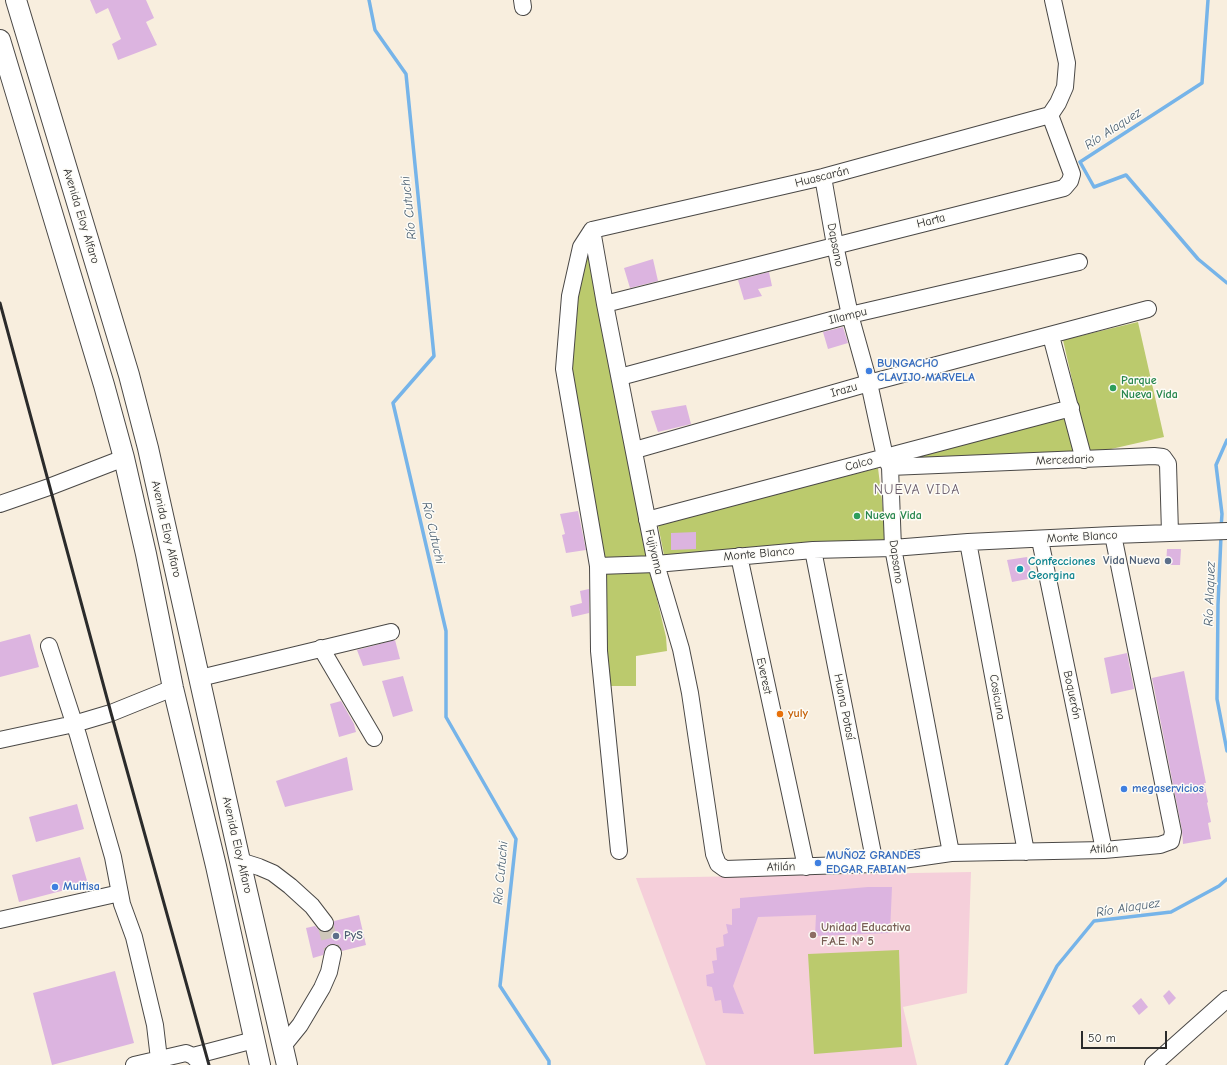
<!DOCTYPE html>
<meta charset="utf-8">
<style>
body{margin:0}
#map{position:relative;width:1227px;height:1065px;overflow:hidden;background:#f8eede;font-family:"Comic Neue",sans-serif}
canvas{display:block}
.scale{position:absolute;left:1081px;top:1031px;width:86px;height:18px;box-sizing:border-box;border:2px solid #2b2b2b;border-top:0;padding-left:5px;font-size:12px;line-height:14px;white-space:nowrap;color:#2b2b2b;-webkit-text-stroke:3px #fdfcf7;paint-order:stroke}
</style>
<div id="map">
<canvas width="1227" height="1065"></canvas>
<div class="scale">50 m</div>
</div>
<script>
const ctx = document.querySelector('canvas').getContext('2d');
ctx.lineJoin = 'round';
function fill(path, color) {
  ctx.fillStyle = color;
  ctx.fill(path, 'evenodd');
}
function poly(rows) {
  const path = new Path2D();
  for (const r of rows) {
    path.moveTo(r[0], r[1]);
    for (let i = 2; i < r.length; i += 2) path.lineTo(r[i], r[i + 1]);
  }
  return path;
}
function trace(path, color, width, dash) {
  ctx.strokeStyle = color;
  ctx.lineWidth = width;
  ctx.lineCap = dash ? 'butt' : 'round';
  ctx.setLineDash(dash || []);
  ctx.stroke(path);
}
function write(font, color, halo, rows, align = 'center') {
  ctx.font = font + ' "Comic Neue",sans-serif';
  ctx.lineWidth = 3;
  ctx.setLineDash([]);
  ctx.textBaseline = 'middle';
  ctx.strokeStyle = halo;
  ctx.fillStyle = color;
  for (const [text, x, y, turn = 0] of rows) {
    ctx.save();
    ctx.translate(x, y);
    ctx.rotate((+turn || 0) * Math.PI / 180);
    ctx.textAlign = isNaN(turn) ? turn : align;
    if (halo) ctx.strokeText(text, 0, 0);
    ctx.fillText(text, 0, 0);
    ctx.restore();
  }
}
const built = poly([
 [971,872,967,993,903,1007,917,1065,706,1065,636,878]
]);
const green = poly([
 [590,243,647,557,666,637,667,651,636,656,636,686,610,686,602,576,570,351,575,293],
 [1138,322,1164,437,1089,454,1063,340],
 [1065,416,1076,453,904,461,903,456],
 [878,468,887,541,664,555,658,525],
 [899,950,902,1047,814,1054,808,954]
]);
const stream = poly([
 [369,0,375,30,406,74,434,356,393,403,446,631,446,717,516,839,500,986,549,1061,549,1065],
 [1208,0,1202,83,1080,162,1094,187,1126,175,1198,259,1227,283],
 [1221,528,1222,514,1216,465,1227,440],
 [1221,536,1218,605,1217,699,1227,751],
 [1006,1065,1057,966,1094,921,1171,912,1219,886,1227,879]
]);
const building = poly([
 [90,0,146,0,154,18,146,22,157,45,118,60,112,44,121,39,108,8,96,14],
 [653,259,658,281,630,288,624,268],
 [769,272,772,286,758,289,762,296,744,300,738,280],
 [843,327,848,343,828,349,823,332],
 [686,405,691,424,658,432,651,411],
 [578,511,586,550,566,553,562,535,565,534,560,514],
 [696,532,696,549,671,550,671,533],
 [1167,549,1181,549,1180,565,1166,565],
 [1027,557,1033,578,1012,582,1007,560],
 [589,589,589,613,572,617,570,606,582,603,580,591],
 [30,634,39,667,0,677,0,642],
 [395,640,400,659,363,666,357,650],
 [1127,653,1134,689,1111,694,1104,658],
 [1184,671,1206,783,1204,783,1208,802,1207,803,1211,822,1208,823,1211,839,1183,844,1182,830,1152,678],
 [403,676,413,711,393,717,382,681],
 [341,701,354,724,356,732,339,737,330,704],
 [347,757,353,790,285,807,276,781],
 [77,804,84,829,36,842,29,817],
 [80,857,88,884,19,902,12,875],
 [868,887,892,887,890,933,815,936,816,915,758,917,733,986,744,1014,723,1013,721,1000,715,1001,712,987,707,986,706,975,714,973,712,961,717,960,716,948,724,946,723,935,728,933,726,924,732,925,732,909,740,908,740,898],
 [359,915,366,945,342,951,339,946,335,944,330,944,326,947,323,955,313,958,306,928,315,926,321,932,327,932,331,930,334,927,334,921],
 [115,971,134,1043,52,1065,33,993],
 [1169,990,1176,998,1169,1005,1163,996],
 [1141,998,1148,1007,1139,1015,1132,1006]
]);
const minorTunnel = poly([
 [325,923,333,953]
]);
const minor = poly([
 [522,0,523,7],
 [823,177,835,245,850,315,869,383,885,457,890,467,893,548,951,853],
 [592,230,605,304,656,564,681,649,690,693,714,854,718,864,725,869,875,864,951,853,1104,850,1160,845,1171,841,1173,832,1113,535],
 [592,230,823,177,1050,115],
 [592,230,581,247,570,296,564,369,598,566],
 [605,304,1064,188,1070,181,1072,174,1050,115,1058,103,1065,87,1067,63,1053,0],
 [1051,336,1084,460],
 [620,377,850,315,1079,262],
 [635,450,869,383,1148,309],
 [890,467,1154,456,1163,457,1168,464,1170,533],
 [0,504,49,487,124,458],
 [647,520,1071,408],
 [1040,540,1104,850],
 [968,542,1026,852],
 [813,550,875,864],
 [739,556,806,867],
 [49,646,78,735,113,857,122,904,134,937,155,1025,159,1059],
 [321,648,374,738],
 [200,678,391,632],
 [0,740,74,724,111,713,173,688],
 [619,851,599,651,598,566,656,564,813,550,893,548,968,542,1113,535,1227,531],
 [240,861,259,867,273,873,290,886,312,906,325,923],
 [0,920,120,893],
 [283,1046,300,1025,322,988,329,972,333,953],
 [193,1056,254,1040],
 [134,1065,186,1053,193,1056,199,1062,200,1065],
 [1153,1065,1227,999]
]);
const major = poly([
 [16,0,129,375,148,448,240,861,287,1065],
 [0,40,104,385,124,458,146,554,173,688,216,866,260,1065]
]);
const rail = poly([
 [0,303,111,713,209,1065]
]);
const markers = [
 [869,371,4,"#3f7fe0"],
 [1113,388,4,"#2e9e5b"],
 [857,516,4,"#2e9e5b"],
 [1168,561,4,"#5c6f8a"],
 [1020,569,4,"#0f9aa8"],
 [780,714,4,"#e8710a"],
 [1124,789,4,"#3f7fe0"],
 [818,863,4,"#3f7fe0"],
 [55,887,4,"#3f7fe0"],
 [813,935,4,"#8d6e63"],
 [336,936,4,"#5c6f8a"]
];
const streetNames = [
 ["Huascarán",822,177,-14],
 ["Avenida Eloy Alfaro",81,216,73],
 ["Harta",931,221,-14],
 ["Dapsano",835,245,79],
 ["Illampu",848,316,-14],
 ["Irazu",844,390,-16],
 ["Mercedario",1065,460,-2],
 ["Calco",859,464,-15],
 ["Avenida Eloy Alfaro",166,529,77],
 ["Monte Blanco",1082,537,-3],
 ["Fujiyama",654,552,77],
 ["Monte Blanco",759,554,-5],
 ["Dapsano",896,562,82],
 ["Everest",764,676,78],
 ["Boquerón",1072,695,78],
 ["Cosicuna",997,697,80],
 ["Huana Potosí",844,707,79],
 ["Avenida Eloy Alfaro",237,845,77],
 ["Atilán",1104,849,-3],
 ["Atilán",781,867,-1]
];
const shopNames = [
 ["BUNGACHO",877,364],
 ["CLAVIJO MARVELA",877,378],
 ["megaservicios",1132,789],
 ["MUÑOZ GRANDES",826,856],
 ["EDGAR FABIAN",826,870],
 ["Multisa",63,887]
];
const leisureNames = [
 ["Parque",1121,381],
 ["Nueva Vida",1121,395],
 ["Nueva Vida",865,516]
];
const serviceNames = [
 ["Vida Nueva",1160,561],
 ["PyS",344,936,"left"]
];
const cultureNames = [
 ["Confecciones",1028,562],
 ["Georgina",1028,576]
];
const foodNames = [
 ["yuly",788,714]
];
const educationNames = [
 ["Unidad Educativa",821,928],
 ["F.A.E. Nº 5",821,942]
];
const waterNames = [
 ["Río Alaquez",1113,129,-33],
 ["Río Cutuchi",409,208,-96],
 ["Río Cutuchi",433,533,77],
 ["Río Alaquez",1210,594,-88],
 ["Río Cutuchi",501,873,-85],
 ["Río Alaquez",1128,908,-9]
];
const quarterNames = [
 ["NUEVA VIDA",917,490]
];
fill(built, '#f5cfda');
fill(green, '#bbca6d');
trace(stream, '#76b4e9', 3.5);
fill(building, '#dcb4e0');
trace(minorTunnel, '#cfc7ba', 16, [16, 8]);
trace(minor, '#4a4846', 18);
trace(major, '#4a4846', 22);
trace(minor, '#fff', 16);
trace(major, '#fff', 20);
trace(rail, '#2b2b2b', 3);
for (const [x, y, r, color] of markers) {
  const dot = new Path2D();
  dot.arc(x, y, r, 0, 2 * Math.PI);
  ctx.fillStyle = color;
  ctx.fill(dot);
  trace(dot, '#fdfcf7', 1.5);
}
write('12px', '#2b2b2b', '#fdfcf7', streetNames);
write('bold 12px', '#366cbe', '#fdfcf7', shopNames, 'left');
write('bold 12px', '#27864d', '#fdfcf7', leisureNames, 'left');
write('bold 12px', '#4e5e75', '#fdfcf7', serviceNames, 'right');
write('bold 12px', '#0d838f', '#fdfcf7', cultureNames, 'left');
write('bold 12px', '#c56008', '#fdfcf7', foodNames, 'left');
write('bold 12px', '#785e54', '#fdfcf7', educationNames, 'left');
write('italic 13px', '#455b6e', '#fdfcf7', waterNames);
ctx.letterSpacing = '1px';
write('14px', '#695b6a', '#fdfcf7', quarterNames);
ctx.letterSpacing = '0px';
</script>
